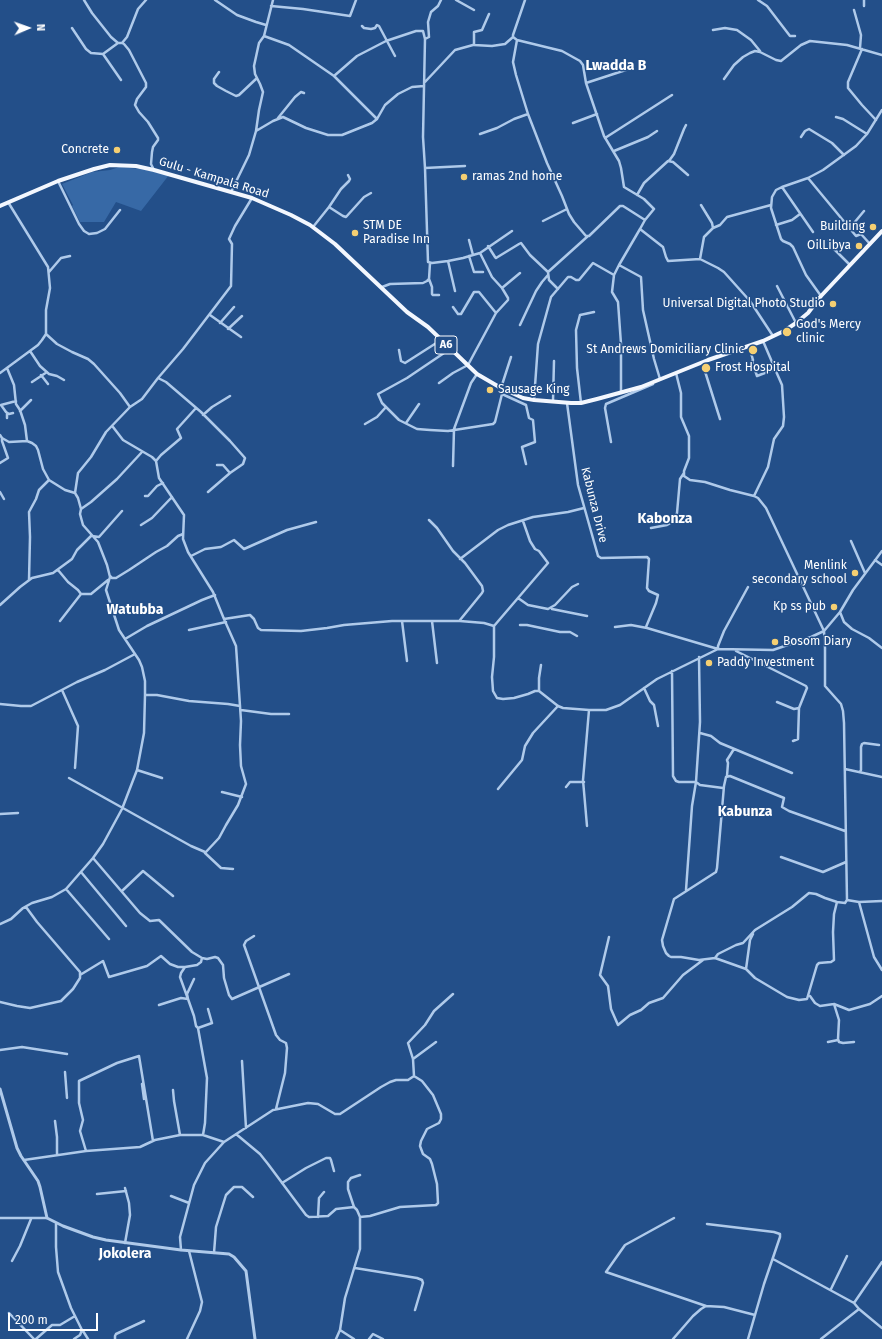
<!DOCTYPE html>
<style>
body{margin:0}
#map{position:relative;width:882px;height:1339px;overflow:hidden;background:#234f89;font-family:"Fira Sans",sans-serif}
canvas{display:block}
.north{position:absolute;left:8px;top:8px;width:40px;height:40px;-webkit-text-stroke:3px #234f89;paint-order:stroke;rotate:88deg;font-size:11px;font-weight:700;line-height:16px;text-align:center;color:#fff}
.north::after{content:'';display:block;margin:auto;width:14px;height:18px;background:#fff;clip-path:polygon(50% 0,100% 100%,50% 72%,0 100%)}
.scale{position:absolute;left:8px;top:1313px;width:90px;height:18px;box-sizing:border-box;border:2px solid #fff;border-top:0;padding-left:5px;font-size:12px;line-height:14px;white-space:nowrap;color:#fff;-webkit-text-stroke:3px #234f89;paint-order:stroke}
</style>
<div id="map">
<canvas width="882" height="1339"></canvas>
<div class="north">N</div>
<div class="scale">200 m</div>
</div>
<script>
const ctx = document.querySelector('canvas').getContext('2d');
ctx.lineJoin = 'round';
function fill(path, color) {
  ctx.fillStyle = color;
  ctx.fill(path, 'evenodd');
}
function poly(rows) {
  const path = new Path2D();
  for (const r of rows) {
    path.moveTo(r[0], r[1]);
    for (let i = 2; i < r.length; i += 2) path.lineTo(r[i], r[i + 1]);
  }
  return path;
}
function trace(path, color, width, dash) {
  ctx.strokeStyle = color;
  ctx.lineWidth = width;
  ctx.lineCap = dash ? 'butt' : 'round';
  ctx.setLineDash(dash || []);
  ctx.stroke(path);
}
function write(font, color, halo, rows, align = 'center') {
  ctx.font = font + ' "Fira Sans",sans-serif';
  ctx.lineWidth = 3;
  ctx.setLineDash([]);
  ctx.textBaseline = 'middle';
  ctx.strokeStyle = halo;
  ctx.fillStyle = color;
  for (const [text, x, y, turn = 0] of rows) {
    ctx.save();
    ctx.translate(x, y);
    ctx.rotate((+turn || 0) * Math.PI / 180);
    ctx.textAlign = isNaN(turn) ? turn : align;
    if (halo) ctx.strokeText(text, 0, 0);
    ctx.fillText(text, 0, 0);
    ctx.restore();
  }
}
const green = poly([
 [119,167,141,169,169,175,141,211,116,202,104,222,80,222,72,206,73,205,62,184,92,172,110,170]
]);
const minor = poly([
 [84,0,92,13,111,37,118,43,122,43,127,37,138,9,146,0],
 [215,0,237,15,256,22,266,25],
 [456,0,474,10],
 [758,0,767,6,790,36,795,36],
 [864,0,864,6],
 [271,6,303,9,350,16,356,0],
 [854,10,861,35,860,48],
 [489,14,482,30,474,32,474,45,492,46,505,44,513,37],
 [362,26,364,28,371,29,375,28,377,25,379,26,395,56],
 [72,28,86,49,91,53,103,54,118,43],
 [713,30,725,28,737,30,751,40,760,51],
 [264,36,289,45,334,76,377,119],
 [425,39,429,37,428,22,431,12,438,6,441,0],
 [517,40,513,62,516,75,528,114,547,163,562,196,569,214,574,222,586,236,589,236,620,206,623,206,645,220,654,209,644,199,624,187,621,168,619,161,604,136,586,83,583,65,580,61,562,51,517,40,513,37,513,35,525,0],
 [122,43,124,44,129,50,146,83,146,87,137,99,135,105,139,112,148,122,158,138,158,140,153,147,152,152,151,164,154,170],
 [862,49,848,82,848,88,862,105,876,120],
 [103,54,121,80],
 [219,72,214,79,214,83,217,86,226,91,236,96,239,95,257,78],
 [334,76,357,56,386,41,416,31,423,31,425,39,423,137,425,168],
 [724,79,734,65,743,57,750,53,755,51,760,52,776,60,781,61,801,45,810,41,847,45,882,55],
 [425,82,455,50,473,45],
 [586,83,632,68],
 [836,117,843,119,867,134],
 [278,118,295,97,301,92,304,93],
 [573,123,597,114],
 [256,131,273,121,283,117,306,128,328,135,342,135,372,123,377,119,385,105,398,94,412,87,424,86],
 [480,134,497,128,514,119,528,114],
 [801,137,805,131,809,129,832,143,844,155],
 [605,138,672,95],
 [614,151,648,137,657,131],
 [669,161,674,154,684,129,686,125],
 [465,166,425,168,428,262,432,263,448,261,463,258,473,255,480,253,512,231],
 [808,178,856,236,861,234,870,244],
 [58,181,79,224,84,231,89,234,97,233,105,229,120,210],
 [782,187,813,232],
 [231,192,249,155,256,131,259,110,263,92,260,84,255,74,254,66,259,43,264,36,273,0],
 [637,195,644,183,668,161,673,162,688,175],
 [701,205,712,223,713,228],
 [329,207,343,216,346,217,364,197,371,193],
 [645,220,640,229,663,247,666,257,668,261,700,259,718,268,724,272,750,301,773,336],
 [543,221,567,209],
 [776,225,792,220,800,214],
 [313,227,329,207,341,189,349,181,350,179,348,175],
 [849,229,864,211],
 [469,240,473,255],
 [829,240,834,249,850,265],
 [488,246,495,257,496,258,519,244,521,243,530,255,548,272,549,280,558,289],
 [469,256,474,272,483,272],
 [700,259,704,237,713,228,720,225,727,217,771,205],
 [448,261,455,291],
 [619,265,640,229],
 [49,272,61,258,70,256],
 [548,272,588,236],
 [429,279,432,287,432,294,433,295,439,295],
 [777,286,796,323],
 [382,287,390,284,423,283,427,281,429,279,430,263],
 [502,288,520,273],
 [821,296,806,275,793,247,790,244,783,241,781,239,771,208,772,197,776,190,782,187,808,178,823,170,856,146,867,134,882,110],
 [453,307,458,314,461,314,474,292,479,292,496,313],
 [210,315,241,337],
 [220,323,234,307],
 [520,325,536,291,542,282,548,275],
 [228,329,242,316],
 [46,334,57,344,72,352,88,359,94,364,120,393,130,407],
 [763,341,775,369],
 [749,346,753,360,752,361,757,376,775,369,782,385,784,417,783,426,774,439,768,467,754,496],
 [450,349,407,378,378,394,382,403,399,420,417,429,430,430,448,431,493,424,495,422,502,394,504,390],
 [399,350,401,361,405,363,441,340],
 [30,351,40,366,49,374,57,376,64,380],
 [705,362,703,365,720,419],
 [7,368,14,385,16,404,20,410,25,425,27,441],
 [0,373,38,345,42,340,46,334,46,310,50,288,48,267,8,202],
 [676,373,681,393,681,417,689,436,689,458,684,471,684,476,690,480,705,482,730,490,754,496,758,498,766,508,824,631,825,648,825,686,841,704,843,711,844,723,847,900,845,903,837,902,825,898,816,894,809,893,792,907,755,930,743,943,736,945,718,954,715,958,699,960,681,957,671,957,669,956,666,953,663,946,662,940,674,899,716,872,717,868,724,786,726,777,730,776,784,798,782,807,789,811,845,831],
 [41,375,48,384],
 [158,378,183,349,231,286,232,244,229,239,235,226,252,198],
 [32,382,47,372],
 [439,383,453,373,468,365,496,313,508,300,508,298,502,288,492,277,480,253],
 [501,388,511,357],
 [621,393,621,344,618,302,612,292,614,275,619,265,641,277,643,310,654,359,660,379],
 [502,394,526,405,529,418,533,420,535,442,522,447,526,464],
 [534,400,538,344,551,297,568,277,571,277,576,280,579,280,593,263,614,275],
 [553,401,554,361],
 [567,403,578,485,598,556,601,558,647,557,649,559,647,588,649,591,658,595,656,603,646,627,647,628,718,649,718,646,724,631,748,587],
 [581,403,577,368,576,330,580,315,594,312],
 [20,411,31,400],
 [13,413,9,414,6,412,1,405,16,401],
 [203,415,212,407,230,396],
 [7,418,7,413],
 [406,423,419,404],
 [365,424,377,417,386,407],
 [113,427,123,440,152,457,156,461,159,478,184,515,183,539,188,552,213,592,224,619,250,615,254,619,258,628,261,630,301,631,327,628,344,625,392,621,460,621,484,623,494,626],
 [0,435,2,438,9,442,27,441,32,443,36,446,38,450,43,469,49,480,65,490,75,493,78,498,81,509,80,514,83,525,98,542,107,565,110,577,106,590,119,630,139,660,142,667,145,681,145,695,144,733,137,770,122,809,103,844,93,858,66,889,52,897,32,903,23,908,11,919,0,924],
 [611,442,605,408,606,404,653,384],
 [156,461,161,455,181,438,177,429,196,408],
 [0,463,8,458,2,441,2,438],
 [453,466,454,429,471,383,477,374],
 [0,492,4,499],
 [208,492,230,473],
 [75,493,78,473,91,457,106,432,130,407,142,399,158,378,166,382,201,412,230,441,245,458,243,464,230,473,223,465,217,465],
 [145,496,148,496,157,486,163,483],
 [81,509,91,502,117,479,142,452],
 [429,520,437,528,453,551,465,563,482,586,483,591,482,593,460,620],
 [523,521,530,541,535,549,539,551,548,563,494,626,494,657,492,677,493,691,497,698,503,699,514,698,528,694,535,691,539,691,558,706,563,708,589,710,606,710,620,705,657,679,718,649,773,650,811,637,824,631,840,612,853,590,882,551],
 [141,525,152,518,172,497],
 [651,528,667,525,674,521,677,513,680,479,684,473],
 [92,536,99,537,122,511],
 [851,541,865,573],
 [191,556,205,549,221,547,234,540,244,549,287,530,316,522],
 [460,559,498,530,508,525,533,517,568,512,584,508],
 [875,560,882,565],
 [58,570,68,582,78,590,81,594,60,621],
 [110,576,112,578,116,578,129,570,156,552,167,546,178,536,183,534],
 [29,580,30,537,29,512,36,499,39,490,49,480],
 [81,594,91,594,108,580],
 [518,598,528,605,548,609,555,605,572,587,578,584],
 [0,605,20,587,32,578,53,573,72,559,77,550,91,536],
 [552,609,587,616],
 [840,612,844,622,852,629,869,638,882,648],
 [224,619,236,646,241,721,240,745,241,766,246,784,238,805,226,825,219,838,205,853,221,868,233,869],
 [402,621,407,661],
 [432,621,437,663],
 [520,625,527,625,560,632,570,632,577,636],
 [615,627,631,625,647,628],
 [189,630,226,622],
 [125,639,147,626,202,600,215,595],
 [736,651,806,686,807,688,799,708,794,709,777,702],
 [672,671,673,776,676,781,679,782,696,782,700,785,723,788],
 [644,688,650,701,654,705,658,726],
 [62,690,78,726,75,768],
 [539,691,539,678,541,665],
 [145,695,157,695,189,701,228,704,240,706],
 [0,704,21,706,31,706,77,682,105,670,135,654],
 [241,710,271,714,289,714],
 [700,733,711,736,720,743,792,773],
 [793,741,798,739,799,708],
 [845,769,882,777],
 [137,770,162,778],
 [860,772,861,770,861,747,862,744,864,743,879,745],
 [727,776,728,763,727,760,734,749],
 [69,778,191,846,205,852],
 [566,787,570,782,584,782],
 [498,789,522,760,525,746,533,733,558,706],
 [222,792,242,797],
 [0,814,18,813],
 [587,826,583,780,589,710],
 [781,857,823,872,846,862],
 [93,858,140,913,150,921,159,920,192,952,202,958,207,959,215,957,218,958,223,965,224,978,229,995,232,999,289,974],
 [81,872,126,926],
 [66,889,109,939],
 [686,890,692,806,696,782,700,722,699,657],
 [122,891,143,871,173,896],
 [847,900,859,902,882,901],
 [859,902,874,957,882,970],
 [254,936,246,941,244,945,276,1035,280,1040,286,1043,287,1048,285,1073,276,1109],
 [609,937,600,975,608,986,611,1009,618,1025,630,1015,641,1010,649,1003,663,998,683,975,703,960],
 [715,958,746,969,755,978,787,997,799,1000,807,999,817,965,819,963,831,962,834,960,833,932,834,914,837,902],
 [746,969,750,940,753,934],
 [80,975,103,961,109,977,147,966,161,956,170,964,178,967,185,967],
 [194,979,187,994,188,999,180,977,181,973,185,967,197,965,201,962,202,958],
 [810,996,815,1003,820,1006,834,1004,849,1010,870,1004,882,996],
 [0,1002,17,1006,30,1008,61,1001,73,989,80,978,80,972,37,922,26,907],
 [834,1004,839,1020,838,1039,839,1042,843,1043,854,1042],
 [159,1005,181,998,188,999,194,1016,196,1026,198,1028],
 [828,1042,838,1040],
 [0,1050,22,1047,67,1054],
 [413,1059,436,1042],
 [242,1061,246,1128],
 [65,1072,67,1098],
 [142,1084,144,1099],
 [173,1090,174,1101,180,1135],
 [55,1121,57,1137,57,1155],
 [236,1134,260,1154,268,1164,306,1215,309,1217,328,1216,336,1209,354,1207,357,1210,360,1217,360,1249,345,1298,340,1330,336,1339],
 [203,1135,205,1123,207,1078,198,1028,212,1023,208,1009],
 [86,1151,80,1131,83,1120,79,1103,79,1081,117,1063,139,1056,153,1141],
 [24,1160,86,1151,140,1147,155,1140,180,1135,203,1135,224,1142,273,1110,308,1103,318,1104,335,1114,340,1114,381,1087,390,1082,396,1080,408,1080,414,1076,413,1059,408,1043,425,1025,434,1011,453,994],
 [282,1183,306,1168,326,1158,330,1158,331,1160,334,1171],
 [125,1188,129,1203,130,1215,125,1243],
 [97,1194,126,1191],
 [171,1196,189,1203],
 [354,1207,348,1189,348,1182,351,1178,360,1175],
 [318,1217,319,1198,324,1192],
 [360,1217,370,1216,400,1207,436,1205,438,1203,437,1184,432,1164,430,1159,423,1154,420,1146,421,1141,427,1129,439,1123,441,1119,441,1114,433,1095,422,1081,414,1076],
 [0,1218,47,1218],
 [674,1218,625,1245,606,1272,706,1306],
 [56,1224,56,1247,58,1272,71,1308,82,1330,80,1335,74,1339],
 [707,1224,774,1232,780,1234,780,1237,764,1284,748,1339],
 [181,1250,180,1237,194,1185,205,1163,224,1142],
 [214,1253,216,1227,226,1195,234,1187,242,1187,253,1197],
 [773,1259,854,1303],
 [12,1261,20,1246,31,1219],
 [355,1268,417,1278,422,1280,423,1283,415,1310],
 [831,1289,847,1256],
 [859,1309,882,1328],
 [9,1313,34,1339],
 [340,1330,354,1339],
 [83,1331,88,1339],
 [36,1339,52,1325,60,1325,75,1316],
 [115,1339,115,1336,116,1334,144,1321],
 [187,1339,200,1311,202,1302,189,1251],
 [369,1339,373,1334,383,1339],
 [673,1339,693,1316,701,1309,706,1306,724,1307,755,1315],
 [821,1339,859,1309,854,1303,882,1262]
]);
const tertiary = poly([
 [0,1089,17,1148,21,1156,38,1181,40,1187,47,1218,63,1226,93,1237,106,1240,181,1250,229,1254,234,1257,246,1271,255,1339]
]);
const primary = poly([
 [0,206,58,181,94,169,110,165,136,166,154,170,252,198,291,215,310,225,335,244,407,312,428,327,477,374,501,388,523,398,534,400,571,403,581,403,597,399,641,387,708,360,763,341,784,331,796,323,808,313,821,296,882,231]
]);
const markers = [
 [117,150,4,"#f5cf72"],
 [464,177,4,"#f5cf72"],
 [873,227,4,"#f5cf72"],
 [355,233,4,"#f5cf72"],
 [859,246,4,"#f5cf72"],
 [833,304,4,"#f5cf72"],
 [787,332,5,"#f5cf72"],
 [753,350,5,"#f5cf72"],
 [706,368,5,"#f5cf72"],
 [490,390,4,"#f5cf72"],
 [855,573,4,"#f5cf72"],
 [834,607,4,"#f5cf72"],
 [775,642,4,"#f5cf72"],
 [709,663,4,"#f5cf72"]
];
const shields = [
 [446,345,22]
];
const shieldNames = [
 ["A6",446,345]
];
const poiNames = [
 ["Concrete",109,150],
 ["ramas 2nd home",472,177,"left"],
 ["STM DE",363,226,"left"],
 ["Paradise Inn",363,240,"left"],
 ["Building",865,227],
 ["OilLibya",851,246],
 ["Universal Digital Photo Studio",825,304],
 ["God's Mercy",796,325,"left"],
 ["clinic",796,339,"left"],
 ["St Andrews Domiciliary Clinic",744,350],
 ["Frost Hospital",715,368,"left"],
 ["Sausage King",498,390,"left"],
 ["Menlink",847,566],
 ["secondary school",847,580],
 ["Kp ss pub",826,607],
 ["Bosom Diary",783,642,"left"],
 ["Paddy Investment",717,663,"left"]
];
const streetNames = [
 ["Gulu - Kampala Road",214,178,17],
 ["Kabunza Drive",594,505,76]
];
const quarterNames = [
 ["Lwadda B",616,66],
 ["Kabonza",665,519],
 ["Watubba",135,610],
 ["Kabunza",745,812],
 ["Jokolera",125,1254]
];
fill(green, '#3769a6');
trace(minor, '#afcaea', 2.5);
trace(tertiary, '#afcaea', 3);
trace(primary, '#f3f7fe', 4);
for (const [x, y, r, color] of markers) {
  const dot = new Path2D();
  dot.arc(x, y, r, 0, 2 * Math.PI);
  ctx.fillStyle = color;
  ctx.fill(dot);
  trace(dot, '#234f89', 1.5);
}
for (const [x, y, w] of shields) {
  const box = new Path2D();
  box.roundRect(x - w / 2, y - 9, w, 18, 3);
  ctx.fillStyle = '#234f89';
  ctx.fill(box);
  trace(box, '#fff', 1);
}
write('bold 11px', '#fff', null, shieldNames);
write('12px', '#fff', '#234f89', poiNames, 'right');
write('12px', '#fff', '#234f89', streetNames);
write('bold 14px', '#fff', '#234f89', quarterNames);
</script>
